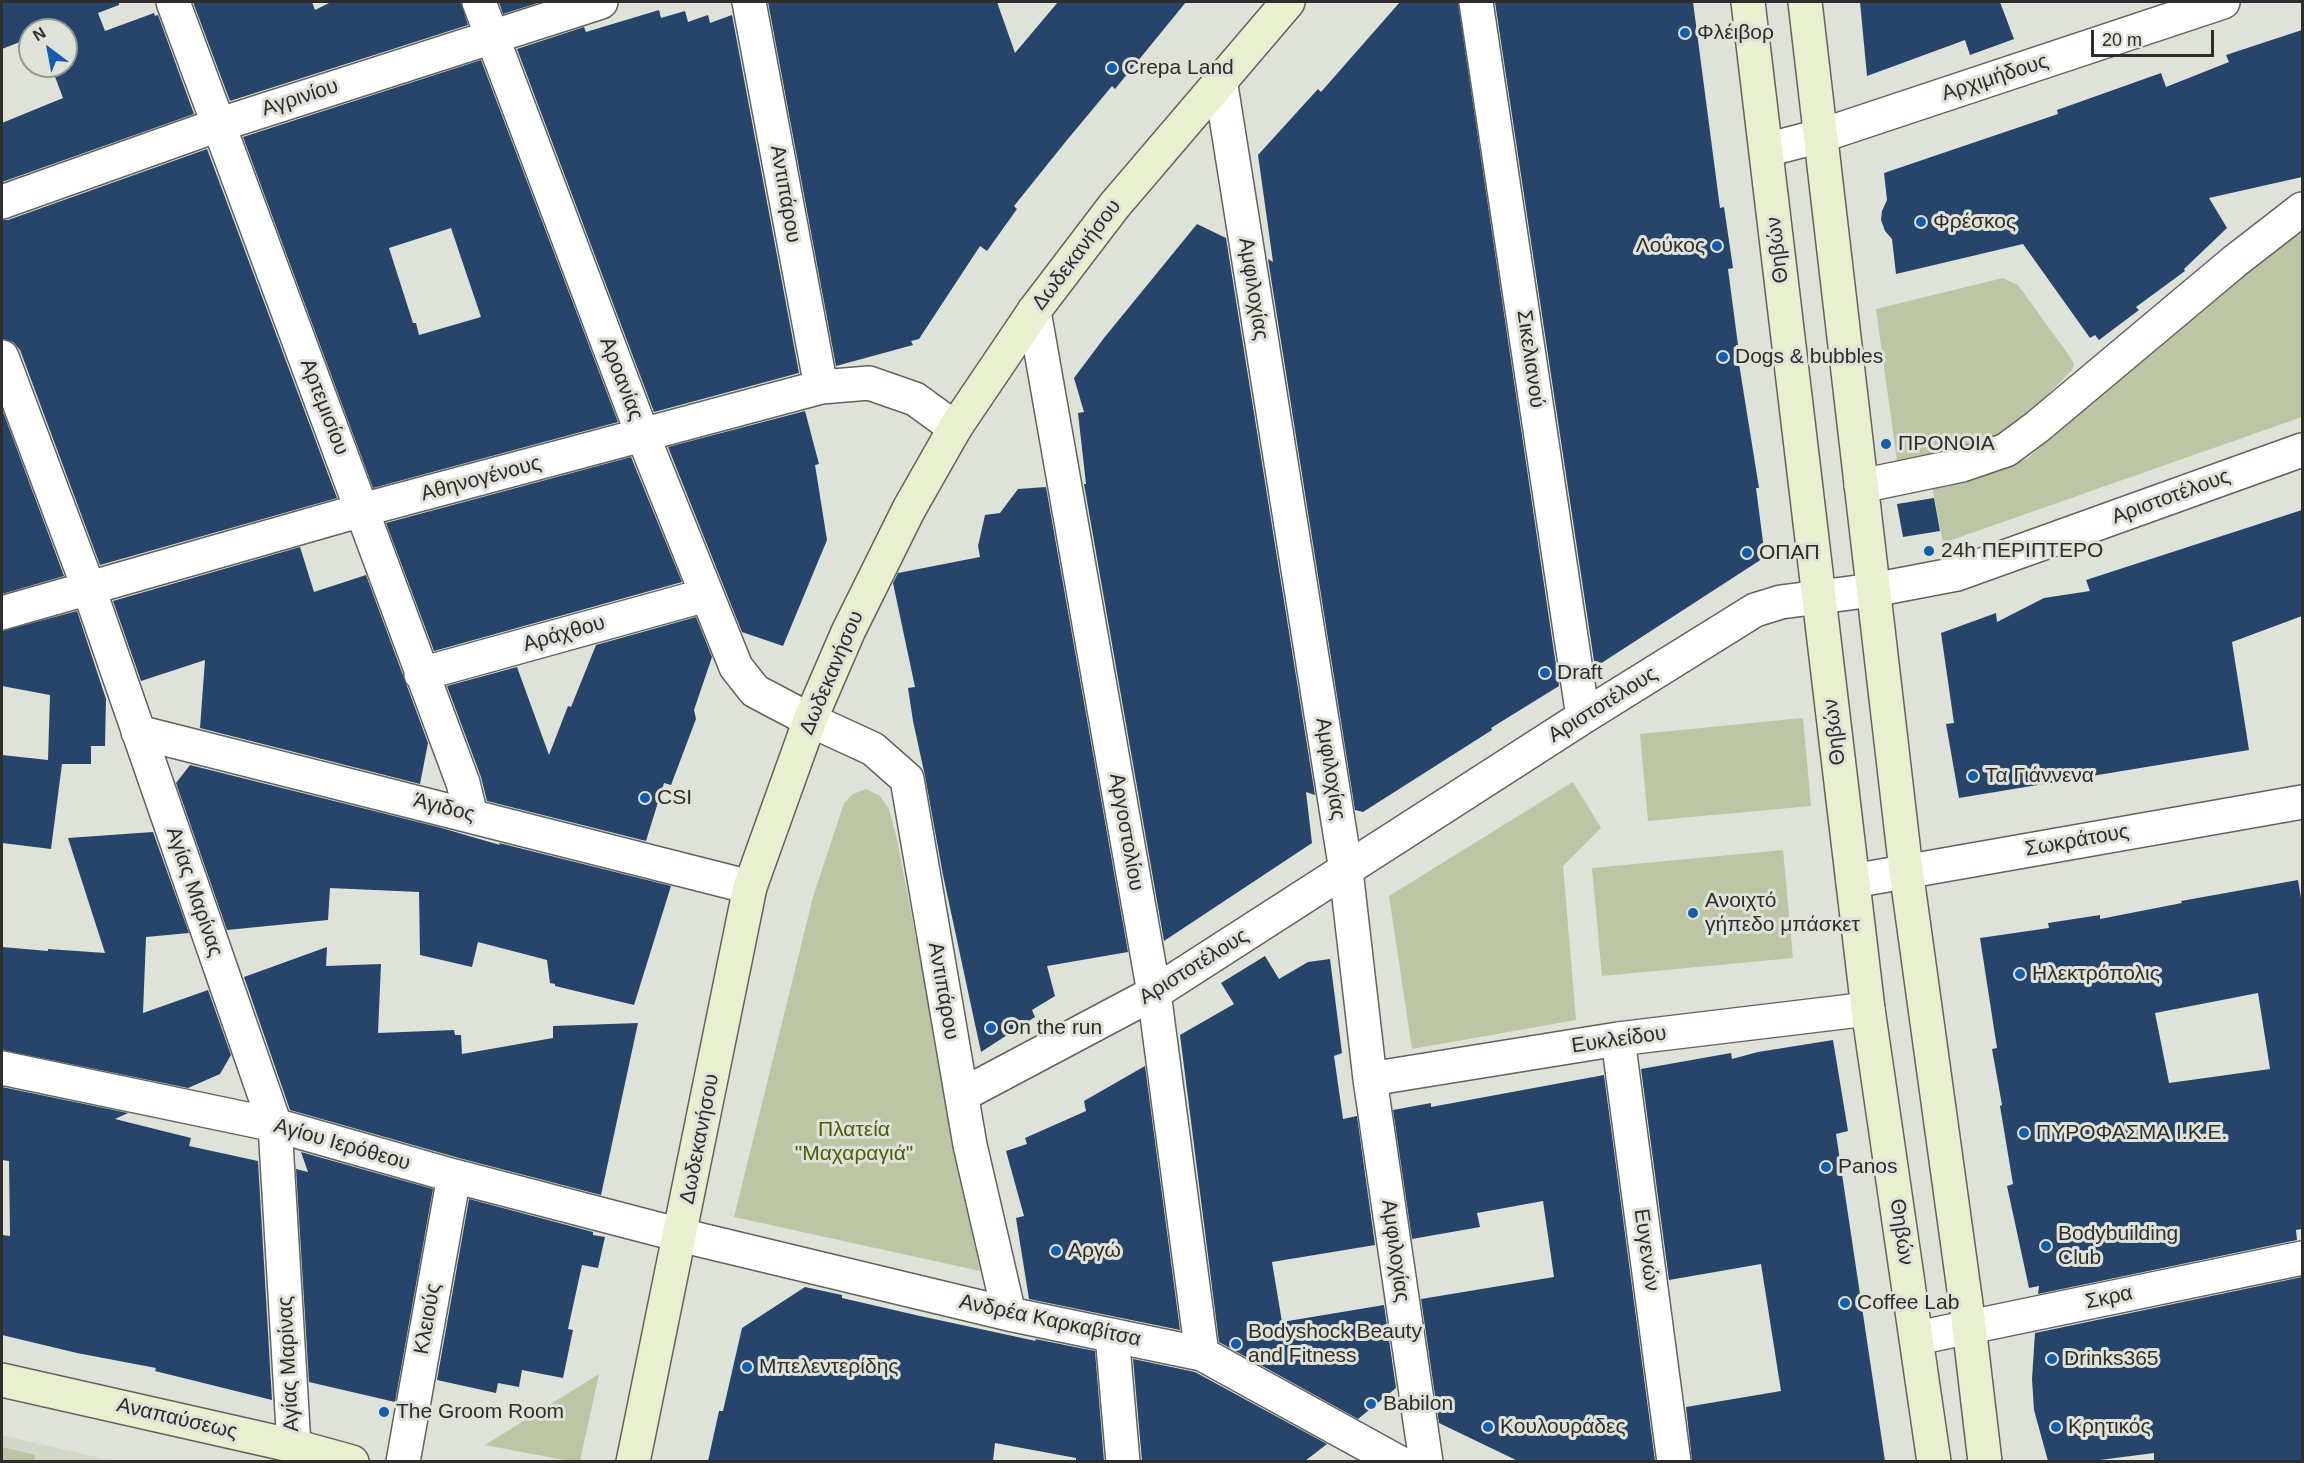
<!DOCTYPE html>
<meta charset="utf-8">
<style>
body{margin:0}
#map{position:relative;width:2304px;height:1463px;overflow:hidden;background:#dfe2d9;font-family:Arial,sans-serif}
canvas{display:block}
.frame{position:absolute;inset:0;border:3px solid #2d2e2b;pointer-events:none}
.north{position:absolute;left:18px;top:18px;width:60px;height:60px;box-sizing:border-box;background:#dfe2d9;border:2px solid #989a93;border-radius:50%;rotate:328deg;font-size:16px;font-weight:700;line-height:24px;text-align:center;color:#2d2e2b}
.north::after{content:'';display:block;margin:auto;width:21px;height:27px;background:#135dac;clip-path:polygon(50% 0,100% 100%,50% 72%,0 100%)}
.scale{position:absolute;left:2091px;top:30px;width:123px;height:27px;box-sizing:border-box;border:3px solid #2d2e2b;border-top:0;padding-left:8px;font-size:18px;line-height:21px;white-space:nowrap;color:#2d2e2b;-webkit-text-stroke:4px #dfe2d9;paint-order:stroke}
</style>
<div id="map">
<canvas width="2304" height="1463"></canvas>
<div class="frame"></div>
<div class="north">N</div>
<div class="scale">20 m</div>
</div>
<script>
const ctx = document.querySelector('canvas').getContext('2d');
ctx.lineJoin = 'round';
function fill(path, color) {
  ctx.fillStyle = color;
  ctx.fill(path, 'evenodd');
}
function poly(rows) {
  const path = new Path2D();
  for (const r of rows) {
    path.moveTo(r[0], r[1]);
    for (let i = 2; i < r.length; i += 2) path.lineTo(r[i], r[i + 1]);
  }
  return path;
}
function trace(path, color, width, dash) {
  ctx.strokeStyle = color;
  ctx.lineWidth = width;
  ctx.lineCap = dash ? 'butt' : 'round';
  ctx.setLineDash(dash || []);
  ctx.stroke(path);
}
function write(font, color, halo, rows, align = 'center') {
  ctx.font = font + ' Arial,sans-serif';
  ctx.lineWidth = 6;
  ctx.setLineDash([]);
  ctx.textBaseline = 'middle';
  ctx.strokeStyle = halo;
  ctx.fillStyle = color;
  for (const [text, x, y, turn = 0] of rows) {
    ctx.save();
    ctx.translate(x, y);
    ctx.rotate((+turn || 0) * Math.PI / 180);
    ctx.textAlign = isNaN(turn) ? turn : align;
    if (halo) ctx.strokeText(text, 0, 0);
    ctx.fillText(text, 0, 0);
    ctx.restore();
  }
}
const built = poly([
 [2,1435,113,1461,2,1462]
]);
const green = poly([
 [2302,226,2302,417,1943,543,1932,485,2001,470,2028,458,2178,323],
 [2003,278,2018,285,2070,357,2074,364,2072,370,2013,429,1898,468,1876,309],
 [1803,718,1811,806,1648,821,1640,734],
 [1573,782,1601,828,1563,866,1576,1020,1412,1049,1389,896],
 [866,789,880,796,889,809,896,835,980,1271,734,1217,813,897,844,803,853,794],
 [1783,850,1793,958,1602,976,1592,868],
 [599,1374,580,1461,569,1461,485,1445],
 [2,1447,35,1455,35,1461,2,1461]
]);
const building = poly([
 [2,2,119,2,119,5,98,13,105,31,154,13,155,16,158,15,194,114,2,182,2,123,63,98,51,66,66,66,66,30,30,30,30,38,2,49],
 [193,2,312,2,315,10,331,2,461,2,468,25,230,101],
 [499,2,541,2,503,14],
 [768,2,997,2,1015,53,1058,2,1186,2,1115,89,1112,86,1067,140,1014,206,1017,209,987,251,980,246,919,339,911,341,913,345,836,366],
 [1400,2,1458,2,1559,686,1491,728,1492,730,1363,812,1355,810,1268,259,1273,262,1258,155,1318,89,1321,92],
 [1495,2,1693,2,1720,208,1724,207,1733,268,1728,269,1738,345,1736,345,1759,488,1756,488,1765,557,1600,664,1594,661],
 [1860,2,2000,2,2014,39,1970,55,1965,40,1867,76],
 [659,10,661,18,685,11,688,22,708,15,710,23,732,15,799,373,654,412,517,49,584,27,586,32],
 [2302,30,2302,177,2209,198,2227,228,2184,269,2185,271,2136,307,2139,310,2099,340,2095,335,2090,338,2023,244,1896,274,1892,239,1885,231,1881,220,1882,211,1887,200,1884,173,2058,114,2057,110,2161,73,2166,87,2229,62,2226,55],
 [481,60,618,422,373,488,243,137],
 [451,228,481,317,419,335,416,323,413,323,389,248],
 [207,149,337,498,100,565,20,350,13,342,2,339,2,220,8,220],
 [1197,224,1226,238,1315,795,1306,792,1312,843,1164,941,1084,484,1086,484,1078,413,1084,412,1074,378,1104,338],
 [2,409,64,576,2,594],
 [805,411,819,464,815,465,827,540,783,646,742,632,668,447],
 [631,457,682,582,434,651,386,523],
 [1046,487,1128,952,1047,966,1055,996,1032,1010,1035,1017,981,1052,943,875,925,776,913,721,908,688,915,687,893,583,898,573,980,557,978,546,985,515,1000,513,1018,489],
 [1934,498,1940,531,1903,537,1897,504],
 [2302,510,2302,616,2232,642,2249,750,1959,798,1946,724,1954,723,1941,633,1996,613,1997,622,2044,598,2090,591,2086,580],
 [300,547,314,592,366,575,428,743,420,784,200,728,205,660,141,681,113,601],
 [77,611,106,699,105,746,91,746,91,764,62,764,51,849,2,843,2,755,48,760,50,695,2,686,2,631],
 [696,617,712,657,694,710,696,719,671,785,664,783,646,841,487,801,481,777,447,686,517,667,549,755,568,706,571,707,596,645],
 [190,765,438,827,500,845,499,843,671,886,634,1005,555,986,555,984,550,983,547,960,478,942,472,967,420,955,419,892,330,888,328,920,227,930,176,783],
 [153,832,189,933,146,937,143,1013,208,990,231,1055,220,1074,188,1088,2,1050,2,947,48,951,48,949,105,953,68,838],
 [2298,880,2302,904,2302,1229,2296,1230,2297,1240,2038,1294,2039,1286,2029,1288,2007,1186,2013,1184,2000,1106,2002,1105,1992,1049,1997,1048,1980,938,2049,928,2048,923,2100,915,2100,919,2182,903,2181,901],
 [2258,993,2270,1069,2169,1083,2155,1013],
 [327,947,326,966,381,964,378,1033,454,1030,455,1035,461,1035,462,1054,553,1038,553,1026,638,1023,601,1195,459,1158,290,1110,244,977],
 [1265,956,1279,979,1308,962,1330,959,1342,1053,1334,1056,1343,1119,1357,1116,1375,1245,1272,1262,1282,1322,1384,1305,1396,1388,1358,1419,1219,1342,1180,1035,1234,1004,1221,983],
 [1833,1040,1848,1131,1836,1134,1885,1461,1692,1461,1686,1407,1781,1391,1761,1264,1669,1280,1641,1069,1731,1053,1732,1059,1758,1052],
 [1145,1066,1180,1330,1029,1299,1016,1218,1024,1216,1006,1151,1027,1144,1025,1138,1086,1111,1084,1101],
 [1604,1075,1655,1461,1518,1461,1439,1423,1421,1299,1554,1277,1543,1201,1477,1213,1480,1227,1412,1239,1393,1110,1431,1103,1431,1107],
 [2,1087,128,1113,115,1119,191,1138,189,1146,258,1161,272,1400,155,1371,156,1368,77,1353,2,1335,2,1235,10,1236,9,1161,2,1160],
 [301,1152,433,1189,395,1402,309,1382,296,1169,308,1172],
 [469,1199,593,1232,593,1235,605,1237,598,1268,582,1265,568,1329,573,1330,563,1378,522,1370,519,1387,498,1383,496,1393,437,1380],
 [2302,1277,2302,1461,2154,1461,2154,1453,2092,1461,2048,1461,2034,1410,2032,1379,2035,1333],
 [805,1287,842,1295,842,1298,920,1316,1036,1341,1035,1339,1095,1351,1104,1461,1076,1461,1076,1458,995,1443,993,1461,708,1461,719,1411,723,1411,742,1328],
 [1133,1359,1195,1372,1327,1444,1305,1461,1142,1461]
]);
const street = poly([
 [173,2,463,783,471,815],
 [479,2,643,436,736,667,755,691,810,720,873,749,907,779,970,1145,1009,1314],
 [749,2,821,387],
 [1476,2,1583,717],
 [1220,79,1346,871,1370,1079,1426,1462],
 [1766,150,1820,136,2223,2],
 [2,202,218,125,601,2],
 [1034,311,1154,993,1202,1354],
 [2,357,89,589,275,1125,294,1446],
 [1861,486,1962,465,2006,450,2037,427,2235,261,2302,209],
 [2,613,362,510,821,387,869,383,915,399,955,428],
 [421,674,706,595],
 [138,732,750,887],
 [1853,881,2302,802],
 [1618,1039,1674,1462],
 [2,1068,275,1125,454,1176,680,1235,1009,1314,1202,1354,1398,1462],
 [1370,1079,1618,1039,1868,1009],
 [962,1095,1154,993,1583,717,1755,610,1781,602,1873,590,1957,574,2302,450],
 [1112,1335,1123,1462],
 [1917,1338,2302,1258],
 [403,1462,454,1176]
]);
const secondary = poly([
 [1748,2,1868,1009,1934,1462],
 [1805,2,1906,870,1969,1326,1985,1462],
 [2,1380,294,1446,352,1462],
 [633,1462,750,887,810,720,848,632,909,509,955,428,1034,311,1114,206,1288,2]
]);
const markers = [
 [1685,33,6,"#135dac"],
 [1112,68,6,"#135dac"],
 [1921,222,6,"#135dac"],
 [1717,246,6,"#135dac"],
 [1723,357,6,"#135dac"],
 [1886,444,6,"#135dac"],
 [1929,551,6,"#135dac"],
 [1747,553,6,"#135dac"],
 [1545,673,6,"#135dac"],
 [1973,776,6,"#135dac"],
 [645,798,6,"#135dac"],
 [1693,913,6,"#135dac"],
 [2020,974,6,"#135dac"],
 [991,1028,6,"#135dac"],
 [2024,1133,6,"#135dac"],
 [1826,1167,6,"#135dac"],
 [2046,1246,6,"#135dac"],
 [1056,1251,6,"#135dac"],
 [1845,1303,6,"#135dac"],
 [1236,1344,6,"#135dac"],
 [2052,1359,6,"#135dac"],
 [747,1367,6,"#135dac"],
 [1371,1404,6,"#135dac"],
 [384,1412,6,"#135dac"],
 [1488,1427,6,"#135dac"],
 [2056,1427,6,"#135dac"]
];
const poiNames = [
 ["Φλέιβορ",1697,33],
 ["Crepa Land",1124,68],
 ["Φρέσκος",1933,222],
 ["Λούκος",1705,246,"right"],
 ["Dogs & bubbles",1735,357],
 ["ΠΡΟΝΟΙΑ",1898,444],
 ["24h ΠΕΡΙΠΤΕΡΟ",1941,551],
 ["ΟΠΑΠ",1759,553],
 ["Draft",1557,673],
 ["Τα Γιάννενα",1985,776],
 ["CSI",657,798],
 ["Ανοιχτό",1705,901],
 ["γήπεδο μπάσκετ",1705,925],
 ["Ηλεκτρόπολις",2032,974],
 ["On the run",1003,1028],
 ["ΠΥΡΟΦΑΣΜΑ Ι.Κ.Ε.",2036,1133],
 ["Panos",1838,1167],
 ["Bodybuilding",2058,1234],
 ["Club",2058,1258],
 ["Αργώ",1068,1251],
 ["Coffee Lab",1857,1303],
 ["Bodyshock Beauty",1248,1332],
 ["and Fitness",1248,1356],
 ["Drinks365",2064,1359],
 ["Μπελεντερίδης",759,1367],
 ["Babilon",1383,1404],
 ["The Groom Room",396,1412],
 ["Κουλουράδες",1500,1427],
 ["Κρητικός",2068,1427]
];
const streetNames = [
 ["Αρχιμήδους",1995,78,-18],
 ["Αγρινίου",300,98,-18],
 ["Αντιπάρου",785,194,80],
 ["Θηβών",1778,250,-97],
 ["Δωδεκανήσου",1077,255,-53],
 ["Αμφιλοχίας",1253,289,81],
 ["Σικελιανού",1530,359,82],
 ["Αροανίας",621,379,69],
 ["Αρτεμισίου",324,407,69],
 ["Αθηνογένους",481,479,-15],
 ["Αριστοτέλους",2171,497,-20],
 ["Αράχθου",564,634,-16],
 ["Δωδεκανήσου",832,673,-67],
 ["Αριστοτέλους",1603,705,-32],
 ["Θηβών",1835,732,-97],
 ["Αμφιλοχίας",1330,769,81],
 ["Άγιδος",444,808,14],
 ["Αργοστολίου",1126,832,80],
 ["Σωκράτους",2077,841,-10],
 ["Αγίας Μαρίνας",194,892,71],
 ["Αριστοτέλους",1194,967,-32],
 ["Αντιπάρου",943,991,80],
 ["Ευκλείδου",1619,1040,-8],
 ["Δωδεκανήσου",700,1139,-79],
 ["Αγίου Ιερόθεου",342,1145,16],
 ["Θηβών",1901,1232,82],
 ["Ευγενών",1646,1250,82],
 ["Αμφιλοχίας",1395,1251,82],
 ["Σκρα",2109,1298,-12],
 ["Κλειούς",428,1319,-80],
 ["Ανδρέα Καρκαβίτσα",1050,1321,12],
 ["Αγίας Μαρίνας",289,1364,-93],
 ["Αναπαύσεως",177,1419,13]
];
const parkNames = [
 ["Πλατεία",854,1130],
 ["\"Μαχαραγιά\"",854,1154]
];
fill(built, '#d2d7c7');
fill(green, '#bdc6a4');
fill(building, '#27456b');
trace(street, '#61635c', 36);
trace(secondary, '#61635c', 36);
trace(street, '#fff', 33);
trace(secondary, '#e8f0d0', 33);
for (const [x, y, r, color] of markers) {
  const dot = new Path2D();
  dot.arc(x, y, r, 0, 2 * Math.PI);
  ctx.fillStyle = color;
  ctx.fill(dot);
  trace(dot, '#dfe2d9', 2);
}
write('21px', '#2d2e2b', '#dfe2d9', poiNames, 'left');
write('21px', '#2d2e2b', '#dfe2d9', streetNames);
write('21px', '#4d5d04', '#dfe2d9', parkNames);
</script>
